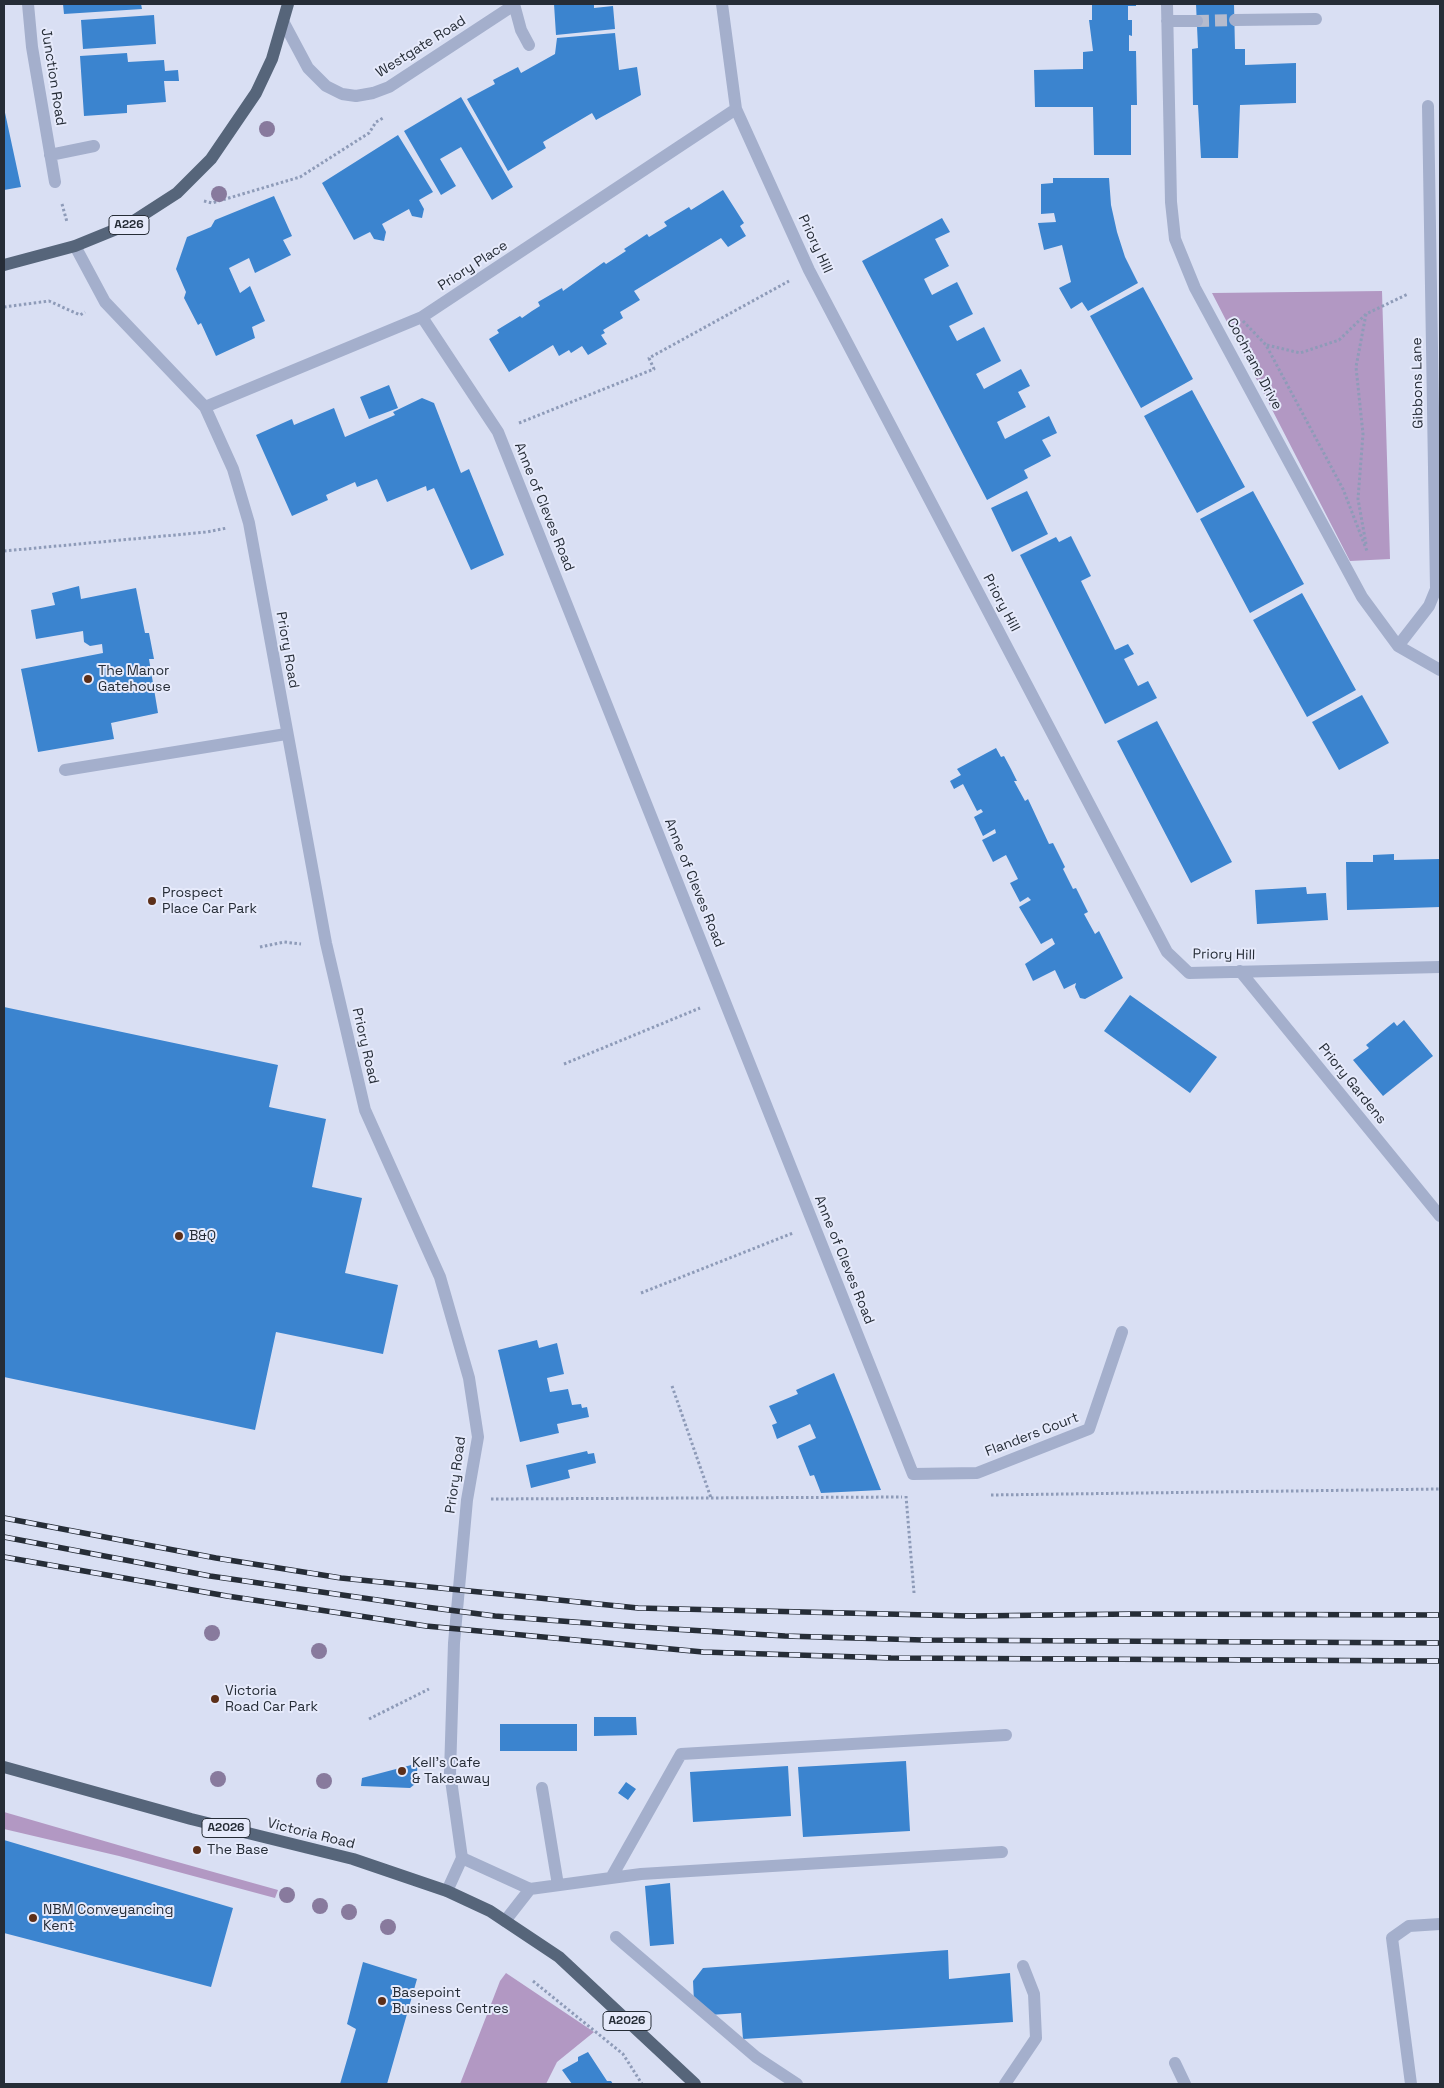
<!DOCTYPE html>
<style>
body{margin:0}
#map{position:relative;width:1444px;height:2088px;overflow:hidden;background:#d9dff3;font-family:"Space Grotesk",sans-serif}
canvas{display:block}
.frame{position:absolute;inset:0;border:5px solid #262d37;pointer-events:none}
</style>
<div id="map">
<canvas width="1444" height="2088"></canvas>
<div class="frame"></div>
</div>
<script>
const ctx = document.querySelector('canvas').getContext('2d');
ctx.lineJoin = 'round';
function fill(path, color) {
  ctx.fillStyle = color;
  ctx.fill(path, 'evenodd');
}
function poly(rows) {
  const path = new Path2D();
  for (const r of rows) {
    path.moveTo(r[0], r[1]);
    for (let i = 2; i < r.length; i += 2) path.lineTo(r[i], r[i + 1]);
  }
  return path;
}
function trace(path, color, width, dash) {
  ctx.strokeStyle = color;
  ctx.lineWidth = width;
  ctx.lineCap = dash ? 'butt' : 'round';
  ctx.setLineDash(dash || []);
  ctx.stroke(path);
}
function write(font, color, halo, rows, align = 'center') {
  ctx.font = font + ' "Space Grotesk",sans-serif';
  ctx.lineWidth = 4;
  ctx.setLineDash([]);
  ctx.textBaseline = 'middle';
  ctx.strokeStyle = halo;
  ctx.fillStyle = color;
  for (const [text, x, y, turn = 0] of rows) {
    ctx.save();
    ctx.translate(x, y);
    ctx.rotate((+turn || 0) * Math.PI / 180);
    ctx.textAlign = isNaN(turn) ? turn : align;
    if (halo) ctx.strokeText(text, 0, 0);
    ctx.fillText(text, 0, 0);
    ctx.restore();
  }
}
const green = poly([
 [1382,291,1390,559,1350,561,1212,293],
 [4,1812,156,1856,278,1890,275,1898,119,1856,4,1829],
 [506,1973,594,2032,557,2062,546,2084,460,2084,500,1981]
]);
const building = poly([
 [63,4,141,4,142,9,64,14],
 [554,4,594,4,594,8,613,6,615,29,556,35],
 [1092,4,1136,4,1136,6,1128,6,1128,20,1132,20,1132,36,1129,35,1129,51,1136,51,1137,105,1131,105,1131,155,1094,155,1093,107,1035,107,1034,70,1083,69,1083,52,1093,51,1089,20,1092,20],
 [1196,4,1234,4,1235,49,1245,49,1245,65,1296,63,1296,103,1240,105,1238,158,1201,158,1198,105,1193,105,1192,49,1198,48],
 [154,15,156,44,83,49,81,20],
 [615,33,619,70,637,67,641,95,596,120,592,113,543,142,546,148,508,171,467,99,495,84,493,80,518,67,521,73,555,54,557,38],
 [127,53,128,62,164,60,165,71,178,70,179,81,164,81,166,102,127,105,127,113,84,116,80,56],
 [461,97,513,187,492,200,461,147,440,159,456,186,441,195,404,131],
 [4,108,21,187,4,190],
 [398,135,433,192,419,200,424,209,422,218,412,216,409,209,382,224,386,232,384,241,374,239,370,232,354,240,322,183],
 [1053,178,1109,178,1111,205,1117,232,1125,257,1138,283,1088,311,1082,302,1071,309,1059,288,1071,282,1062,245,1044,250,1038,223,1056,222,1054,213,1041,214,1041,184,1053,183],
 [723,190,744,223,740,226,746,236,728,247,721,238,634,291,640,300,620,312,623,318,603,330,605,333,601,335,607,344,588,355,582,346,571,353,569,350,559,356,553,345,509,372,489,339,499,333,497,330,520,316,522,318,532,311,540,306,538,302,562,288,563,291,604,262,606,264,626,251,624,249,635,242,647,234,649,237,667,226,664,222,689,207,691,210],
 [274,196,292,236,283,240,291,255,255,273,249,258,229,268,240,293,250,286,265,321,252,327,255,338,216,356,201,323,198,325,184,298,186,292,176,269,187,237,211,227,215,220],
 [942,218,950,232,935,239,949,266,924,279,932,295,957,282,973,314,949,326,957,341,984,327,1001,361,976,374,984,389,1021,369,1030,386,1018,392,1026,407,997,422,1005,439,1049,416,1057,433,1042,440,1051,456,1024,470,1028,478,987,500,862,261],
 [1143,287,1193,379,1141,408,1090,316],
 [389,385,398,408,369,419,360,397],
 [1192,390,1245,487,1197,513,1144,416],
 [422,398,434,403,461,473,469,469,504,555,471,570,434,488,427,491,426,486,387,502,377,479,357,487,355,482,326,495,328,500,292,516,256,435,292,419,294,425,334,408,345,437,395,415,393,412],
 [1027,491,1048,534,1012,552,991,508],
 [1253,491,1304,584,1250,613,1200,519],
 [1071,536,1091,576,1081,581,1115,650,1128,644,1134,654,1124,659,1138,686,1148,681,1157,698,1105,724,1020,555,1056,537,1059,542],
 [79,586,81,599,136,588,145,633,149,633,154,659,149,659,158,713,111,723,114,739,38,752,21,669,103,653,102,644,90,646,84,642,83,631,36,639,31,610,55,605,52,593],
 [1302,593,1356,690,1307,717,1253,620],
 [1362,695,1389,743,1339,770,1312,722],
 [1157,721,1232,862,1191,883,1117,741],
 [996,748,1001,757,1004,756,1011,769,1017,781,1014,781,1025,801,1028,799,1049,844,1053,843,1065,867,1063,869,1073,889,1076,888,1088,912,1084,914,1095,934,1099,931,1123,978,1085,999,1080,998,1075,987,1076,983,1064,989,1055,970,1033,981,1025,964,1055,944,1052,938,1041,944,1019,907,1031,900,1028,897,1020,902,1010,883,1018,879,1006,855,993,862,982,840,996,833,995,829,983,836,974,817,983,812,981,809,977,811,963,784,954,789,950,781,961,775,957,769],
 [1394,854,1394,860,1440,859,1440,907,1347,910,1346,862,1373,862,1373,855],
 [1306,887,1307,894,1326,893,1328,920,1257,924,1255,890],
 [1130,995,1217,1057,1190,1093,1104,1031],
 [4,1007,278,1065,269,1107,326,1119,312,1187,362,1198,345,1273,398,1285,383,1354,276,1332,255,1430,4,1377],
 [1404,1020,1433,1056,1383,1096,1353,1060,1369,1048,1366,1045,1394,1022,1397,1026],
 [537,1340,539,1348,557,1343,564,1374,547,1378,550,1392,568,1389,572,1405,581,1404,582,1408,587,1407,589,1417,557,1424,559,1433,520,1442,498,1350],
 [834,1373,852,1417,881,1490,821,1493,814,1475,810,1476,798,1446,816,1438,810,1424,777,1439,772,1425,777,1423,769,1406,798,1394,796,1390],
 [587,1451,588,1454,594,1453,596,1463,568,1470,570,1478,531,1488,526,1465],
 [594,1717,636,1717,637,1735,594,1736],
 [500,1724,577,1724,577,1751,500,1751],
 [906,1761,910,1831,803,1837,798,1767],
 [415,1764,418,1765,415,1784,410,1788,361,1786,362,1778],
 [788,1766,791,1816,693,1822,690,1772],
 [626,1782,636,1789,628,1800,618,1793],
 [4,1840,233,1908,211,1987,4,1933],
 [670,1883,674,1944,650,1946,645,1886],
 [948,1950,949,1979,1010,1973,1013,2022,743,2039,741,2013,709,2015,694,2002,693,1981,703,1968],
 [363,1962,417,1979,387,2084,340,2084,356,2029,347,2024],
 [588,2052,607,2081,611,2081,613,2084,572,2084,562,2070,578,2061,578,2057]
]);
const streetTunnel = poly([
 [1197,21,1235,20]
]);
const path = poly([
 [204,201,212,203,300,177,369,133,376,122,383,118],
 [62,204,67,222],
 [4,307,49,301,80,315,85,312],
 [1366,314,1356,367,1363,434,1358,499,1366,544],
 [1243,321,1266,345,1343,489,1367,551],
 [1267,345,1300,353,1339,340,1366,314,1408,294],
 [519,423,654,369,649,358,789,281],
 [4,551,207,532,227,528],
 [260,947,284,942,301,944],
 [564,1064,700,1008],
 [641,1293,793,1233],
 [672,1386,711,1498],
 [991,1495,1440,1489],
 [906,1496,914,1593],
 [491,1499,902,1497],
 [369,1719,429,1689],
 [533,1981,623,2054,642,2084]
]);
const lane = poly([
 [65,770,286,734],
 [542,1788,558,1885],
 [462,1858,530,1889,611,1878,681,1754,1006,1735],
 [611,1878,641,1874,1002,1852],
 [505,1921,530,1889],
 [616,1937,756,2057,797,2084],
 [1175,2063,1185,2084],
 [1005,2084,1036,2038,1034,1994,1023,1966]
]);
const street = poly([
 [28,4,32,47,55,182],
 [514,4,521,30,529,45],
 [722,4,736,109,809,270,1167,952,1189,973,1440,967],
 [1167,4,1171,202,1175,239,1195,288,1362,597,1398,646,1440,670],
 [1235,20,1316,19],
 [1167,21,1197,21],
 [284,23,308,68,326,86,342,94,356,96,373,93,389,87,514,5],
 [50,155,94,146],
 [75,246,105,302,205,407,233,469,249,523,326,943,365,1110,440,1277,469,1378,478,1437,467,1500,454,1643,450,1773,462,1858,447,1891],
 [422,317,498,432,913,1474,977,1473,1089,1429,1122,1332],
 [205,407,422,317,736,109],
 [1398,646,1429,606,1436,589,1428,106],
 [1240,971,1440,1216],
 [1411,2084,1392,1938,1409,1926,1440,1924]
]);
const primary = poly([
 [4,265,75,246,129,224,177,193,211,159,256,93,272,59,288,4],
 [4,1767,191,1819,353,1859,447,1891,490,1911,559,1957,695,2084]
]);
const rail = poly([
 [4,1518,216,1558,341,1578,638,1608,970,1616,1131,1614,1440,1615],
 [4,1537,210,1576,426,1607,495,1616,640,1627,785,1636,923,1640,1440,1643],
 [4,1557,227,1596,426,1626,703,1652,891,1658,1440,1661]
]);
const trees = [
 [267,129],
 [219,194],
 [212,1633],
 [319,1651],
 [218,1779],
 [324,1781],
 [287,1895],
 [320,1906],
 [349,1912],
 [388,1927]
];
const markers = [
 [88,679,5,"#5c2f19"],
 [152,901,5,"#5c2f19"],
 [179,1236,5,"#5c2f19"],
 [215,1699,5,"#5c2f19"],
 [402,1771,5,"#5c2f19"],
 [197,1850,5,"#5c2f19"],
 [33,1918,5,"#5c2f19"],
 [382,2001,5,"#5c2f19"]
];
const shields = [
 [129,225,40],
 [226,1828,48],
 [627,2021,48]
];
const shieldNames = [
 ["A226",129,225],
 ["A2026",226,1828],
 ["A2026",627,2021]
];
const streetNames = [
 ["Westgate Road",421,47,-32],
 ["Junction Road",53,77,81],
 ["Priory Hill",815,244,65],
 ["Priory Place",473,266,-33],
 ["Cochrane Drive",1254,364,62],
 ["Gibbons Lane",1418,383,-91],
 ["Anne of Cleves Road",544,507,68],
 ["Priory Hill",1001,603,62],
 ["Priory Road",287,650,80],
 ["Anne of Cleves Road",694,883,68],
 ["Priory Hill",1224,955,1],
 ["Priory Road",365,1046,77],
 ["Priory Gardens",1352,1084,51],
 ["Anne of Cleves Road",844,1260,68],
 ["Flanders Court",1032,1435,-21],
 ["Priory Road",456,1475,-82],
 ["Victoria Road",311,1834,14]
];
const poiNames = [
 ["The Manor",98,671],
 ["Gatehouse",98,687],
 ["Prospect",162,893],
 ["Place Car Park",162,909],
 ["B&Q",189,1236],
 ["Victoria",225,1691],
 ["Road Car Park",225,1707],
 ["Kell's Cafe",412,1763],
 ["& Takeaway",412,1779],
 ["The Base",207,1850],
 ["NBM Conveyancing",43,1910],
 ["Kent",43,1926],
 ["Basepoint",392,1993],
 ["Business Centres",392,2009]
];
fill(green, '#b298c3');
fill(building, '#3b84cf');
trace(streetTunnel, '#b5bbcd', 12, [12, 6]);
trace(path, '#8e9bb8', 3, [2.5, 2.5]);
trace(lane, '#a4afcc', 12);
trace(street, '#a4afcc', 12);
trace(primary, '#56657a', 12);
trace(rail, '#262d37', 5.5);
trace(rail, '#e6eafb', 4, [11]);
ctx.fillStyle = '#887a9d';
for (const [x, y] of trees) {
  ctx.beginPath();
  ctx.arc(x, y, 8, 0, 2 * Math.PI);
  ctx.fill();
}
for (const [x, y, r, color] of markers) {
  const dot = new Path2D();
  dot.arc(x, y, r, 0, 2 * Math.PI);
  ctx.fillStyle = color;
  ctx.fill(dot);
  trace(dot, '#e6eafb', 2);
}
for (const [x, y, w] of shields) {
  const box = new Path2D();
  box.roundRect(x - w / 2, y - 9.5, w, 19, 4);
  ctx.fillStyle = '#e6eafb';
  ctx.fill(box);
  trace(box, '#262d37', 1);
}
write('bold 12px', '#262d37', null, shieldNames);
write('14px', '#262d37', '#e6eafb', streetNames);
write('14px', '#262d37', '#e6eafb', poiNames, 'left');
</script>
